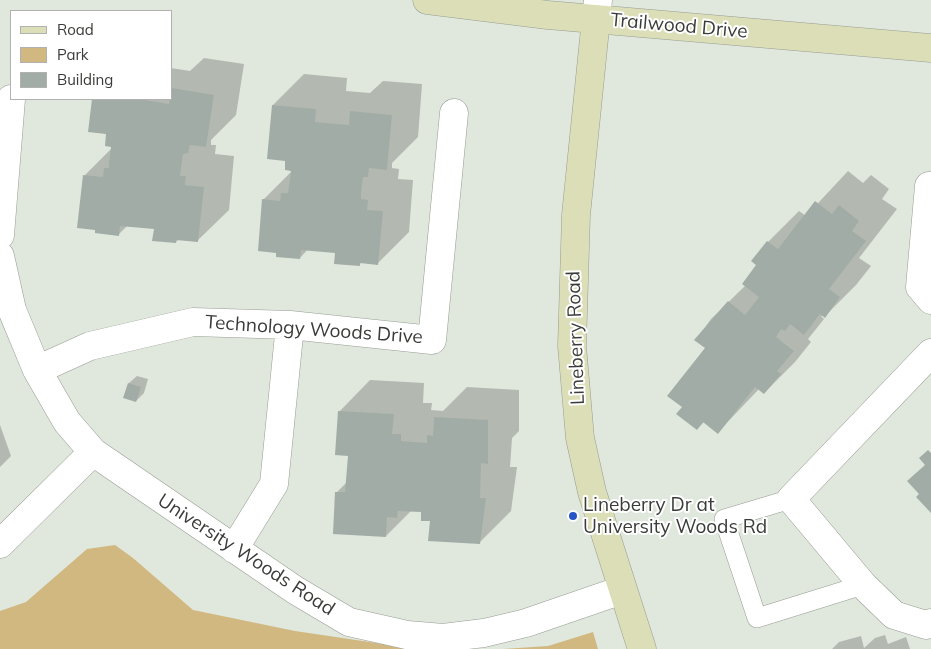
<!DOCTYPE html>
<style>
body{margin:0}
#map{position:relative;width:931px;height:649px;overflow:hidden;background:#e0e7dd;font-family:Mulish,sans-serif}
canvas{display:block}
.legend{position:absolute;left:10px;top:10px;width:162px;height:90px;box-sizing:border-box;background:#fff;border:1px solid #b0b1b0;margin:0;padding:6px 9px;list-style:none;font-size:15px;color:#3a3c39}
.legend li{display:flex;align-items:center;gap:10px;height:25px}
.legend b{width:25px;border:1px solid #b0b1b0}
</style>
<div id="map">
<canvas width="931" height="649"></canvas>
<ul class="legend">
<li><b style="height:6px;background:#dcdeb7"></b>Road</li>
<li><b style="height:14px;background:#d1b880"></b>Park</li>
<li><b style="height:14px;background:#a1aca6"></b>Building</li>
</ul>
</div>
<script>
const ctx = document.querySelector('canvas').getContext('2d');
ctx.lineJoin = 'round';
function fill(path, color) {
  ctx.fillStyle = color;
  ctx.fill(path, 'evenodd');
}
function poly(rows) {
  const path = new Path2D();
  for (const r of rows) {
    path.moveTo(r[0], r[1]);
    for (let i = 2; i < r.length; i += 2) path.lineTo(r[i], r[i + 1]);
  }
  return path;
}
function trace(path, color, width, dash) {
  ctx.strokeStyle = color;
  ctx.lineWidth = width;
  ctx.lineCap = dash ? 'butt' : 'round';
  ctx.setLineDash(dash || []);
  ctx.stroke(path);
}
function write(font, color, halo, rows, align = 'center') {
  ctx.font = font + ' Mulish,sans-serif';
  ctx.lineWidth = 4;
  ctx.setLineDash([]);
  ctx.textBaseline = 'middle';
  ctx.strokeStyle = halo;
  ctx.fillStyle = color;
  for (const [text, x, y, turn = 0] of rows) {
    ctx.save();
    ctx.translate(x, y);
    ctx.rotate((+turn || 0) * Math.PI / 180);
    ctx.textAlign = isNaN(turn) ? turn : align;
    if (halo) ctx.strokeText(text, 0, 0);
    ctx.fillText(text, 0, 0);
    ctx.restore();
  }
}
const green = poly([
 [115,545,133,558,193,610,295,631,417,649,0,649,0,611,26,602,87,549],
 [593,632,598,649,503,649,548,646]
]);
const shadow = poly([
 [204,58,244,64,236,115,211,140,211,145,216,145,215,154,234,156,229,210,197,241,179,239,176,242,155,228,128,225,118,235,85,175,112,148,107,133,90,130,93,99,171,99,171,68,190,71],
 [304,74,347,78,346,91,370,93,383,81,422,84,418,137,392,163,392,168,399,169,398,179,413,180,409,232,378,263,362,262,359,265,337,252,308,249,300,258,263,200,293,170,273,105],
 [848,171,863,183,871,175,889,189,882,199,897,209,859,258,871,266,856,285,825,316,821,316,824,319,808,339,811,342,795,362,764,393,759,389,718,432,704,422,697,429,683,407,707,348,696,340,711,319,746,285,758,265,753,261,768,242,799,211,806,216],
 [137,376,148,379,144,393,136,401,125,397,129,383],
 [370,380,424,383,423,403,432,403,431,410,443,411,467,387,519,390,519,431,512,438,510,467,517,467,511,511,480,542,423,511,411,511,386,536,337,492,347,482,349,454,339,412],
 [0,425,11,456,0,467],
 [885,635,888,644,906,637,910,649,832,649,839,642,861,636,864,648,875,638]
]);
const building = poly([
 [172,88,214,95,206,147,190,145,188,153,183,154,180,176,186,176,185,185,204,187,198,242,176,240,176,243,152,241,154,229,120,226,119,236,95,233,95,230,77,228,83,175,103,177,104,168,109,168,109,164,111,147,105,146,106,134,88,132,92,99,139,99,169,104],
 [272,105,316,109,315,122,349,125,350,111,392,115,387,170,369,168,368,177,363,177,361,194,361,199,368,200,367,210,383,211,378,265,360,263,360,266,334,264,335,253,301,250,300,259,276,257,276,253,258,251,262,199,280,201,281,193,288,193,291,171,285,170,285,161,267,159],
 [815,201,832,214,839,205,859,221,852,231,866,241,829,289,840,297,825,318,820,314,804,335,790,324,785,331,781,329,776,337,794,351,777,371,781,374,764,394,755,387,718,434,703,422,697,430,676,414,682,407,667,396,705,348,694,340,728,301,745,315,759,297,742,284,756,265,751,261,767,241,778,249],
 [128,383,141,387,136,402,123,398],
 [338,411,394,414,392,434,401,434,401,441,427,443,427,435,433,436,434,417,488,420,488,464,481,463,480,498,486,498,480,544,428,541,430,521,421,521,421,512,398,511,397,518,387,517,386,537,333,534,335,492,345,492,348,456,335,455],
 [928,450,931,453,931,513,916,497,919,494,907,481,925,465,919,458]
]);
const lane = poly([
 [791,499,724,519,757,618,863,585]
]);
const street = poly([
 [596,19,598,0],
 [931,186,929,186,920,287,931,300],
 [0,235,11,99],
 [0,256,12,310,37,370,67,422,93,452,295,590,349,622,407,635,443,638,484,633,526,623,622,590],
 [931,353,791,499,863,585,894,615,926,625,931,623],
 [37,370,90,346,193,322,290,325,432,340,454,113],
 [0,544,93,452],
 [234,549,274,484,290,325]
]);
const secondary = poly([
 [427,0,548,15,931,48],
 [596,19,576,215,572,346,580,438,592,492,642,649]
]);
const markers = [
 [573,516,5,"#2756c4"]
];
const streetNames = [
 ["Trailwood Drive",679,26,5],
 ["Technology Woods Drive",314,330,4],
 ["Lineberry Road",576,338,-92],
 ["University Woods Road",246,555,33]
];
const poiNames = [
 ["Lineberry Dr at",583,505],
 ["University Woods Rd",583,527]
];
fill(green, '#d1b880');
fill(shadow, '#0003');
fill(building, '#a1aca6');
trace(lane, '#969d93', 20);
trace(street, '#969d93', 29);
trace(secondary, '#969d93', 29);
trace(lane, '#fff', 19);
trace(street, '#fff', 28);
trace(secondary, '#dcdeb7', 28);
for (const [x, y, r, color] of markers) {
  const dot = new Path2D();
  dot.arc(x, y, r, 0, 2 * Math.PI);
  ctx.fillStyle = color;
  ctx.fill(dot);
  trace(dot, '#fff', 2);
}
write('19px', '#3a3c39', '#fff', streetNames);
write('19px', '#3a3c39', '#fff', poiNames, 'left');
</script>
